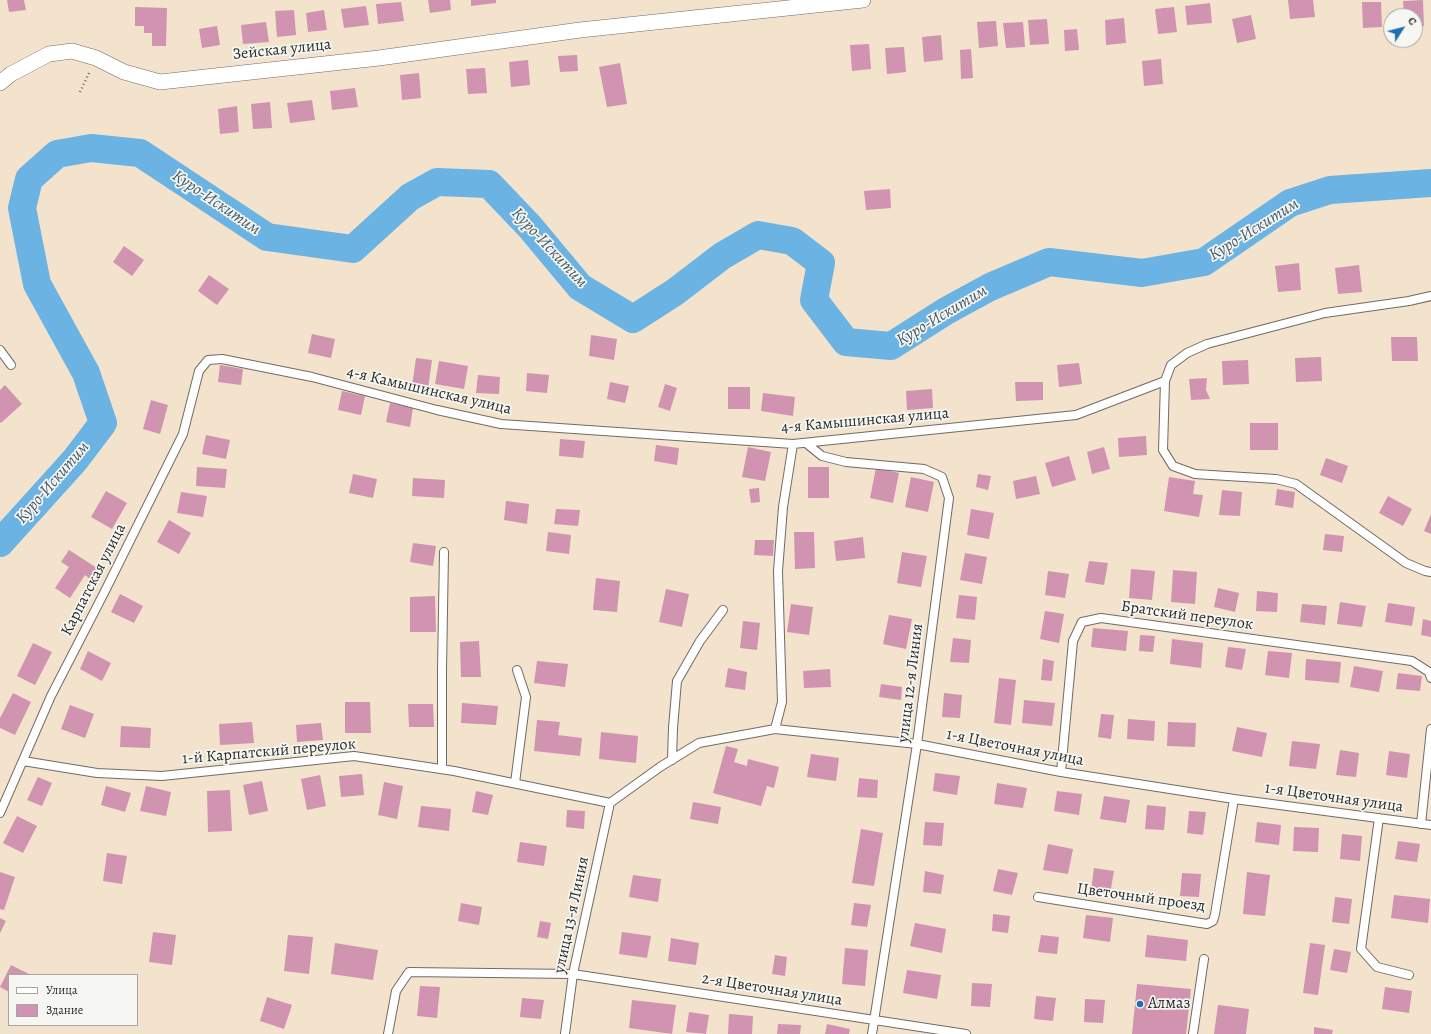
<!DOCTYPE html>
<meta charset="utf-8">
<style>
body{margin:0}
#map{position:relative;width:1431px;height:1034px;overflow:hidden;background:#f3e3cd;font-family:Alegreya,serif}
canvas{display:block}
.legend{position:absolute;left:8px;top:974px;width:130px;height:52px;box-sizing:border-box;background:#f6f6f2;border:1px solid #a5a5a2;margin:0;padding:5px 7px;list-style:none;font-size:12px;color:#2b2b2b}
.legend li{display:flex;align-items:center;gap:8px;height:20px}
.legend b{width:20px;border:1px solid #a5a5a2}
.north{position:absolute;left:1383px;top:8px;width:40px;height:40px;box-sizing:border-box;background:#f6f6f2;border:1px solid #a5a5a2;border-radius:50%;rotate:54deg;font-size:11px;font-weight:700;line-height:16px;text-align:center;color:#2b2b2b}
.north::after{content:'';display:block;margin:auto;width:14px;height:18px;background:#1f6fb2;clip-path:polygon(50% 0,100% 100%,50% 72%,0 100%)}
</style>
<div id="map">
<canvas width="1431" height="1034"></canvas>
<ul class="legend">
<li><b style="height:5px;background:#fff"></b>Улица</li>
<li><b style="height:11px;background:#d094b0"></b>Здание</li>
</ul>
<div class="north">С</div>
</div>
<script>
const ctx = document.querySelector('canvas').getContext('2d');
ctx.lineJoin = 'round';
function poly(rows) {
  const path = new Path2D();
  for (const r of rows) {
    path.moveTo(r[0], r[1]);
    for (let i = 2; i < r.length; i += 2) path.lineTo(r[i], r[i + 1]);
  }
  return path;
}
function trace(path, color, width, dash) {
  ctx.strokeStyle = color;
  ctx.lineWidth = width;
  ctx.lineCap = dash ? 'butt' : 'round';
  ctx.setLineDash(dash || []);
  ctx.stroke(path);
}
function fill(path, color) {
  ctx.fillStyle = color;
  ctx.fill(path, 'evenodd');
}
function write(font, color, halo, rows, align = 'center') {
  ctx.font = font + ' Alegreya,serif';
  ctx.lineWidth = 3.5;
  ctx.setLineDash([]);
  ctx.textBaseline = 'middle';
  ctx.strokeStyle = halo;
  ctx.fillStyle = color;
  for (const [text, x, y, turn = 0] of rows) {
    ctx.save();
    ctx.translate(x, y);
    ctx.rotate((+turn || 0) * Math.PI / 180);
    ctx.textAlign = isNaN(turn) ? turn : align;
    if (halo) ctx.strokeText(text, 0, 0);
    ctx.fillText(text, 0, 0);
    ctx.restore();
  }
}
const river = poly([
 [0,543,75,460,103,423,86,373,37,284,22,208,29,179,57,154,91,148,140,153,267,237,353,249,410,197,437,182,489,184,530,227,580,287,633,319,675,292,722,256,758,235,792,241,821,263,814,300,846,342,891,346,946,311,990,287,1049,262,1142,273,1204,262,1290,203,1330,190,1431,183]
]);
const building = poly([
 [7,0,24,0,26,10,9,12],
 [428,0,450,0,451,10,430,13],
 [471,0,496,0,496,3,471,6],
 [1288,0,1313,0,1315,17,1290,19],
 [1423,0,1424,26,1415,26,1415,16,1404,16,1403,1],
 [401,2,404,21,378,24,376,4],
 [1362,2,1381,2,1382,27,1363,28],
 [1210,3,1212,23,1187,25,1185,6],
 [366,6,369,25,344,28,341,9],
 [135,7,167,8,166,46,152,46,152,33,144,33,144,26,135,26],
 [1174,7,1177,32,1158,34,1155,9],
 [294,10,296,35,277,37,275,11],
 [324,10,327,30,308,32,306,13],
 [1251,15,1256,39,1237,43,1232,19],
 [1124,18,1126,43,1106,45,1105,20],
 [1047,19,1049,44,1030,45,1028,20],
 [996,21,998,46,979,48,977,22],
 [266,22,269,42,243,44,241,25],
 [1023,22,1025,47,1006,48,1003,23],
 [217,26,220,45,202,48,199,29],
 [1077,29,1079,50,1065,51,1064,30],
 [941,35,943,60,924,62,922,37],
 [869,44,871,69,852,71,850,45],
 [904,47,906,72,887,74,885,48],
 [971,49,973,78,961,79,960,50],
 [577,55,578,71,560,72,558,56],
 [1161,59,1163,84,1144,86,1142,61],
 [528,60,530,85,511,87,509,62],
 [620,63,627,104,607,107,599,67],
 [485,68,487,93,468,94,466,69],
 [419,73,421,98,402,100,400,75],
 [355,88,358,107,332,110,330,91],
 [312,100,315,120,290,123,287,103],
 [270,102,272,128,253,129,251,104],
 [237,106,239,132,220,134,218,109],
 [890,189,891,208,866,210,864,191],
 [124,246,144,260,132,276,113,262],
 [1299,263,1301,290,1278,292,1275,266],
 [1359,265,1362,292,1338,294,1335,268],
 [209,275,229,289,217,305,198,291],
 [312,334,335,339,331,358,308,353],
 [591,335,617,339,614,360,589,356],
 [1391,337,1417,337,1418,361,1392,361],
 [1321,357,1322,381,1296,382,1295,358],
 [416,358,432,360,428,389,412,386],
 [1248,360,1249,384,1223,385,1222,361],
 [439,361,468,366,464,389,435,384],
 [1079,363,1082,384,1059,387,1057,365],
 [220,365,243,369,241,385,218,382],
 [527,373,549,375,547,393,526,391],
 [478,375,500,377,499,394,476,393],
 [1207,378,1206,390,1210,399,1191,400,1189,379],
 [610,382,629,386,625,403,607,399],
 [1015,382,1043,382,1043,400,1016,401],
 [665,384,677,388,670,411,658,407],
 [5,385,22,404,1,423,0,422,0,390],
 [728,387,750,387,750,409,728,409],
 [932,389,933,408,907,410,906,391],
 [342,391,365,396,361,415,338,410],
 [763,393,795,397,793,416,761,411],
 [151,400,168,405,160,434,143,429],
 [390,403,413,408,410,427,386,422],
 [1250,423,1278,423,1278,450,1250,450],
 [206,435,230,440,226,459,202,454],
 [1146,436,1147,455,1119,457,1118,438],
 [560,439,585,441,583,458,559,456],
 [656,445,679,448,677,465,654,461],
 [748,447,771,452,765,481,742,477],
 [1104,447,1110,469,1092,474,1087,452],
 [1069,456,1076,480,1052,487,1045,463],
 [1326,458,1348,466,1342,483,1320,475],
 [197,467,227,469,225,488,196,486],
 [808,467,829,467,829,498,808,498],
 [876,468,899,473,893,503,870,498],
 [353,474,377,479,373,498,349,493],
 [978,474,991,476,988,490,976,487],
 [1036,476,1040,494,1016,499,1013,481],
 [911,477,934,482,928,512,905,507],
 [1169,477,1195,481,1193,494,1203,495,1199,517,1164,511],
 [413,478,445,480,444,498,412,496],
 [759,488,760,502,751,503,749,489],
 [1277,489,1295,492,1293,508,1275,505],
 [1222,490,1242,492,1240,516,1219,515],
 [106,491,127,503,112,529,91,517],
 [181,492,207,496,203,517,177,513],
 [1388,496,1412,509,1403,526,1379,513],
 [506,501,529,504,527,524,504,520],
 [556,509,580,510,578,526,554,524],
 [971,509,994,513,989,539,967,535],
 [1431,514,1431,534,1424,531],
 [169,520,191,533,179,554,157,542],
 [548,532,571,535,569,554,546,551],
 [794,532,814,532,815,568,795,569],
 [1325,534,1344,536,1342,552,1323,550],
 [863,537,865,558,836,561,834,541],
 [755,540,774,540,773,556,754,555],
 [413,543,436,546,433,566,410,562],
 [69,550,97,568,90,579,85,575,70,598,55,588,69,567,61,562],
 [902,552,927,556,921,587,897,583],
 [965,553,987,557,982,584,960,580],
 [1089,561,1108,563,1104,585,1085,582],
 [1131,569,1155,571,1152,600,1129,598],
 [1173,570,1197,572,1195,604,1171,602],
 [1048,571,1069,574,1065,598,1045,595],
 [596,578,620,581,617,612,593,610],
 [1218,588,1239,593,1235,612,1214,607],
 [666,589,689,594,682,627,659,622],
 [1257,591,1278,593,1277,612,1256,611],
 [120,594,143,606,134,623,111,612],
 [959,595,977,597,975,620,956,618],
 [435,596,436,632,410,632,410,597],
 [1340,602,1366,606,1362,627,1337,624],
 [1388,603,1415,607,1412,626,1385,622],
 [791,604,813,607,809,635,787,632],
 [1302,604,1327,606,1325,625,1300,622],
 [1045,611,1064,614,1059,643,1040,639],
 [889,615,912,619,906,649,883,644],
 [1423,619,1431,621,1431,637,1421,635],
 [743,621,760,623,757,650,740,648],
 [1093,628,1128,631,1126,651,1091,647],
 [1140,635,1155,636,1153,652,1139,651],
 [953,638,971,640,969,663,950,662],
 [1172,639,1203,643,1201,668,1170,664],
 [479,641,481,677,461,677,460,642],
 [33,643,52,652,35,685,17,676],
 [1228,647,1246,649,1242,670,1225,667],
 [88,651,111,663,102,681,80,669],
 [1268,651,1292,653,1289,678,1265,675],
 [1043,659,1054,661,1052,681,1041,680],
 [1306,659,1341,662,1339,683,1305,680],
 [537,661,568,664,565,687,534,683],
 [1354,666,1383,671,1379,692,1350,687],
 [728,668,747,672,745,690,725,687],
 [830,669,831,687,804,688,803,671],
 [1398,673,1422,676,1420,691,1396,689],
 [999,678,1016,680,1011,725,994,723],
 [881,684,902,687,901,700,879,697],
 [13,693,31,702,15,735,0,728,0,718],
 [944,693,962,695,960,718,942,717],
 [1024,700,1055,703,1052,726,1022,723],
 [345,702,370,702,371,733,345,733],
 [462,703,498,706,496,725,461,723],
 [408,704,433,704,434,727,409,727],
 [70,705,94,714,85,738,61,729],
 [1101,714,1114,715,1111,739,1098,737],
 [1128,719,1155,721,1154,741,1127,739],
 [537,720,560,722,558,735,582,738,580,756,534,751],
 [252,722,254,743,220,745,219,724],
 [1168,722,1196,723,1195,747,1167,746],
 [321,723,323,740,297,742,296,725],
 [121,726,151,728,150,748,120,747],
 [1237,727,1267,733,1262,757,1232,751],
 [601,732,638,736,636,763,599,759],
 [1292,741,1320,744,1316,769,1289,766],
 [726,746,738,749,734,762,747,766,748,759,779,767,774,788,767,786,761,806,713,793],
 [1340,750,1359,753,1356,777,1336,775],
 [1389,751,1410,754,1407,778,1386,775],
 [811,754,839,758,836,781,807,777],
 [935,773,960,776,957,795,933,791],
 [362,774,364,795,341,797,339,776],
 [320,775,326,806,307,810,301,779],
 [38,777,52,783,42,806,27,800],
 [859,778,878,780,877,798,857,797],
 [262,781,268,811,249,815,243,785],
 [384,782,403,786,397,819,378,815],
 [997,783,1027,788,1023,808,994,804],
 [106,786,131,793,125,812,101,805],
 [146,786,171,792,166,816,140,811],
 [230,790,232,831,208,832,207,791],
 [476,791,493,795,488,815,472,812],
 [1057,791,1082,794,1079,815,1054,811],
 [1104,796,1130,800,1126,823,1100,819],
 [693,802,721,807,718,824,690,819],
 [1147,805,1166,807,1164,830,1145,829],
 [421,806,451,809,449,831,418,827],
 [567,810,585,811,584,829,566,827],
 [1189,811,1206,812,1203,835,1187,833],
 [17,816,37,826,23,853,3,843],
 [925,822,944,823,942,846,923,845],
 [1257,822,1281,825,1279,845,1255,842],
 [1294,827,1319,828,1318,852,1293,851],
 [861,829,883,833,874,886,852,883],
 [1342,834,1362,836,1360,861,1340,859],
 [1398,841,1420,844,1417,862,1395,859],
 [520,842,547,846,544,866,517,862],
 [1048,844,1073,849,1068,874,1043,870],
 [107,853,127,856,122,884,103,881],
 [1094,868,1114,871,1110,894,1091,891],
 [998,869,1018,873,1012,895,993,891],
 [925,871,944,875,941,894,923,892],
 [0,872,15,877,4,910,0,909],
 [1247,872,1270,875,1265,916,1243,914],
 [1182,873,1201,874,1199,897,1180,896],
 [633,875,661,879,658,902,629,897],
 [1394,895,1430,899,1428,923,1391,918],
 [1335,897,1352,899,1349,924,1332,922],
 [461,903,482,907,479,925,458,921],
 [854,903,871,905,867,927,851,925],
 [993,914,1010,916,1008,933,992,931],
 [1086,915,1113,918,1110,942,1083,938],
 [0,918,6,921,0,933],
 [540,921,551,923,548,939,537,937],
 [915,923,946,929,942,953,910,946],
 [153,932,176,935,172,965,149,962],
 [622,932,651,936,647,958,619,954],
 [288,935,313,937,309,974,284,971],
 [1041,935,1059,937,1057,954,1038,952],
 [1147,935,1188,940,1186,961,1145,957],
 [671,938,699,943,696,965,668,961],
 [335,943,378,950,373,980,331,974],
 [1310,943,1325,945,1318,995,1303,993],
 [845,948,868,950,865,986,842,984],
 [1334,949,1351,952,1347,973,1330,970],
 [775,955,787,957,785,976,772,974],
 [11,965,31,975,9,975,9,992,0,987],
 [907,970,941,975,937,999,903,993],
 [972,983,992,984,990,1007,971,1006],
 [1137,984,1191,989,1186,1034,1132,1034],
 [420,986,440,987,437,1018,417,1016],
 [1385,987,1412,991,1409,1013,1382,1009],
 [1036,996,1056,998,1053,1021,1034,1019],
 [267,997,292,1005,284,1029,260,1021],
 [522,998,544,1000,541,1019,520,1017],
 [1085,999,1105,1000,1103,1023,1084,1022],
 [632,1000,676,1005,672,1034,629,1028],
 [1218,1005,1249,1009,1246,1034,1214,1034],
 [689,1012,709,1015,706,1034,686,1032],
 [729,1014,753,1016,752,1034,728,1034],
 [778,1024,801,1025,800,1034,777,1034],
 [827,1024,850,1029,849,1034,825,1034],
 [1314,1027,1333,1030,1332,1034,1314,1034]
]);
const path = poly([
 [80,92,90,71]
]);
const lane = poly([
 [0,350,11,365],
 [1165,381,1163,450,1173,466,1195,474,1276,479,1296,484,1406,563,1425,571,1431,572],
 [806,443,822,456,846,462,924,469,942,477,949,498,917,744,872,1034],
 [775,729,782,702,778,571,783,507,793,444],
 [672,760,673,728,677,681,700,641,723,610],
 [23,761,97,773,162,776,354,756,454,771,610,803],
 [442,769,442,670,444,552],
 [1061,772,1073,641,1082,622,1101,618,1412,661,1429,672,1431,678],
 [515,783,526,697,517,670],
 [610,803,660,767,699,743,775,729,917,744,1061,772,1234,799,1431,825],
 [0,813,51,696,105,591,183,434,199,371,208,360,222,359,312,377,437,410,501,424,793,444,1076,415,1165,381,1171,365,1187,353,1207,344,1325,313,1409,301,1431,296],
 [1379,818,1361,949,1377,967,1409,975],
 [1421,824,1431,729],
 [1038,897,1207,924,1213,921,1215,914,1234,799],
 [388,1034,396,991,409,972,573,974,966,1034],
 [565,1034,573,974,610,803],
 [1193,1034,1204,959]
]);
const street = poly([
 [0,83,11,74,49,54,72,51,96,58,124,72,160,82,379,58,580,30,863,0]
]);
const markers = [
 [1140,1004,4,"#1f6fb2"]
];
const streetNames = [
 ["Зейская улица",282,50,-6],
 ["4-я Камышинская улица",429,391,13],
 ["4-я Камышинская улица",865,421,-5],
 ["Карпатская улица",94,580,-63],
 ["Братский переулок",1187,616,8],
 ["улица 12-я Линия",911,683,-83],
 ["1-я Цветочная улица",1015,748,11],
 ["1-й Карпатский переулок",269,752,-5],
 ["1-я Цветочная улица",1334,798,8],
 ["Цветочный проезд",1141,898,8],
 ["улица 13-я Линия",572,915,-78],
 ["2-я Цветочная улица",772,990,9]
];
const poiNames = [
 ["Алмаз",1148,1004]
];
const waterNames = [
 ["Куро-Искитим",216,203,34],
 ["Куро-Искитим",1254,230,-32],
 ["Куро-Искитим",549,248,47],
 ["Куро-Искитим",942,316,-31],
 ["Куро-Искитим",53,483,-49]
];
trace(river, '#6ab3e2', 28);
fill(building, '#d094b0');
trace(lane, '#716b64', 10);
trace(street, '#716b64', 16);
trace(path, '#716b64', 2.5, [1, 3]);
trace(lane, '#fff', 8);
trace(street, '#fff', 15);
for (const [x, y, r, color] of markers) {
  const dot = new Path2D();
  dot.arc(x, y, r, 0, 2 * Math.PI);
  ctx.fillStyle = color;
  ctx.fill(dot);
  trace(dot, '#f6f6f2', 1.5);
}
write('16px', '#2b2b2b', '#f6f6f2', streetNames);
write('16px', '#2b2b2b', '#f6f6f2', poiNames, 'left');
write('italic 17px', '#415b6b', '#f6f6f2', waterNames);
</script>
